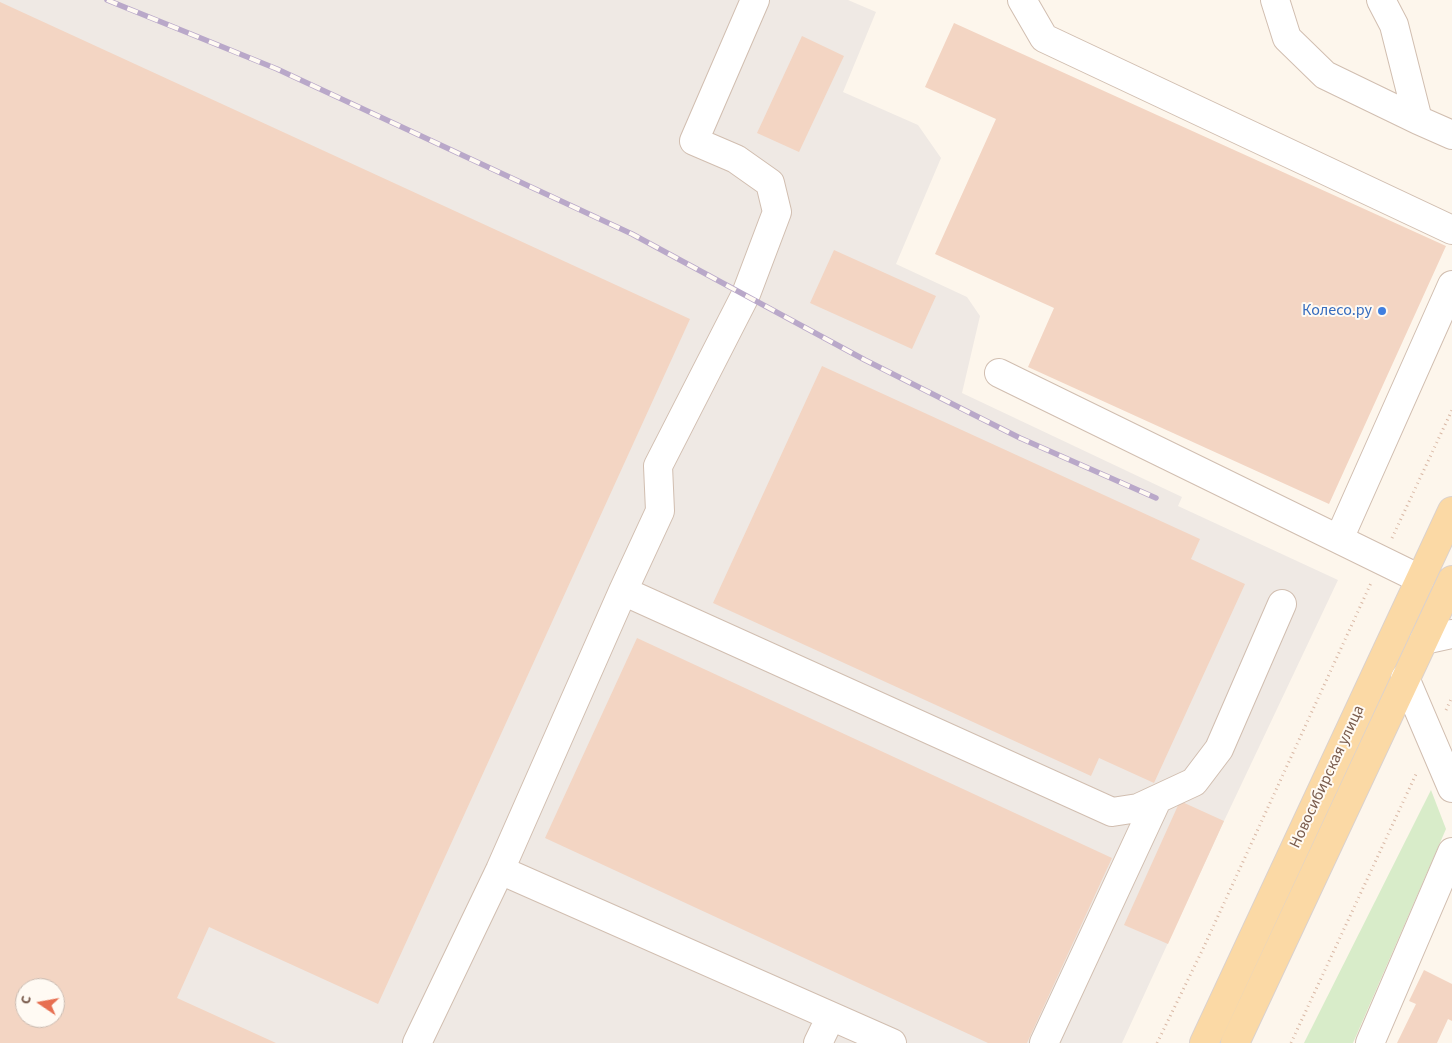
<!DOCTYPE html>
<meta charset="utf-8">
<style>
body{margin:0}
#map{position:relative;width:1452px;height:1043px;overflow:hidden;background:#fdf6ec;font-family:"Source Sans 3",sans-serif}
canvas{display:block}
.north{position:absolute;left:15px;top:978px;width:50px;height:50px;box-sizing:border-box;background:#fffaf3;border:1px solid #cabbb1;border-radius:50%;rotate:282deg;font-size:14px;font-weight:700;line-height:20px;text-align:center;color:#7a5c4d}
.north::after{content:'';display:block;margin:auto;width:18px;height:22px;background:#e76f51;clip-path:polygon(50% 0,100% 100%,50% 72%,0 100%)}
</style>
<div id="map">
<canvas width="1452" height="1043"></canvas>
<div class="north">С</div>
</div>
<script>
const ctx = document.querySelector('canvas').getContext('2d');
ctx.lineJoin = 'round';
function fill(path, color) {
  ctx.fillStyle = color;
  ctx.fill(path, 'evenodd');
}
function poly(rows) {
  const path = new Path2D();
  for (const r of rows) {
    path.moveTo(r[0], r[1]);
    for (let i = 2; i < r.length; i += 2) path.lineTo(r[i], r[i + 1]);
  }
  return path;
}
function trace(path, color, width, dash) {
  ctx.strokeStyle = color;
  ctx.lineWidth = width;
  ctx.lineCap = dash ? 'butt' : 'round';
  ctx.setLineDash(dash || []);
  ctx.stroke(path);
}
function write(font, color, halo, rows, align = 'center') {
  ctx.font = font + ' "Source Sans 3",sans-serif';
  ctx.lineWidth = 4;
  ctx.setLineDash([]);
  ctx.textBaseline = 'middle';
  ctx.strokeStyle = halo;
  ctx.fillStyle = color;
  for (const [text, x, y, turn = 0] of rows) {
    ctx.save();
    ctx.translate(x, y);
    ctx.rotate((+turn || 0) * Math.PI / 180);
    ctx.textAlign = isNaN(turn) ? turn : align;
    if (halo) ctx.strokeText(text, 0, 0);
    ctx.fillText(text, 0, 0);
    ctx.restore();
  }
}
const industrial = poly([
 [0,0,848,0,876,12,843,92,918,125,941,158,896,264,967,297,980,316,962,393,1182,497,1178,506,1338,580,1224,821,1122,1043,0,1043],
 [25,988,55,988,55,1018,25,1018]
]);
const green = poly([
 [1431,790,1446,829,1353,1043,1304,1043]
]);
const building = poly([
 [0,2,690,319,378,1004,209,927,177,998,276,1043,0,1043],
 [25,988,55,988,55,1018,25,1018],
 [954,23,1446,246,1329,504,1028,367,1054,308,935,254,996,119,925,87],
 [802,36,844,56,799,152,757,133],
 [834,250,936,296,912,349,810,303],
 [822,366,1200,539,1191,559,1245,584,1154,783,1099,758,1091,776,713,603],
 [637,638,1112,858,1027,1043,988,1043,545,838],
 [1180,801,1224,821,1168,944,1124,925],
 [1424,970,1452,984,1452,1021,1448,1019,1437,1043,1397,1043,1416,1004,1409,1001]
]);
const path = poly([
 [1392,538,1452,410],
 [1446,710,1452,697],
 [1157,1043,1202,951,1371,583],
 [1291,1043,1417,772]
]);
const minor = poly([
 [1022,0,1044,38,1452,230],
 [1275,0,1287,38,1325,75,1418,120],
 [1381,0,1394,25,1418,120,1452,135],
 [999,373,1420,579],
 [1339,539,1452,285],
 [623,591,1112,812,1138,808,1194,782,1219,749,1282,604],
 [1424,640,1452,634],
 [1405,678,1452,788],
 [500,870,892,1043],
 [417,1043,500,870,623,591,660,511,658,466,746,294,777,212,770,183,736,159,694,141,755,0],
 [818,1043,831,1016],
 [1044,1043,1157,800],
 [1370,1043,1452,852]
]);
const major = poly([
 [1204,1043,1452,511],
 [1235,1043,1452,580]
]);
const rail = poly([
 [107,0,277,69,632,234,865,360,1020,438,1156,498]
]);
const markers = [
 [1382,311,5,"#3f7fe0"]
];
const shopNames = [
 ["Колесо.ру",1372,311]
];
const streetNames = [
 ["Новосибирская улица",1328,777,-65]
];
fill(industrial, '#efe9e4');
fill(green, '#d8ecc9');
fill(building, '#f3d5c3');
trace(minor, '#d1beb0', 30);
trace(major, '#dad1cd', 30);
trace(path, '#d9b8a5', 3, [1, 4]);
trace(minor, '#fff', 28);
trace(major, '#fbd9a5', 28);
trace(rail, '#b9a8c9', 5.5);
trace(rail, '#fffaf3', 4, [11]);
for (const [x, y, r, color] of markers) {
  const dot = new Path2D();
  dot.arc(x, y, r, 0, 2 * Math.PI);
  ctx.fillStyle = color;
  ctx.fill(dot);
  trace(dot, '#fffaf3', 2);
}
write('16px', '#366cbe', '#fffaf3', shopNames, 'right');
write('16px', '#7a5c4d', '#fffaf3', streetNames);
</script>
